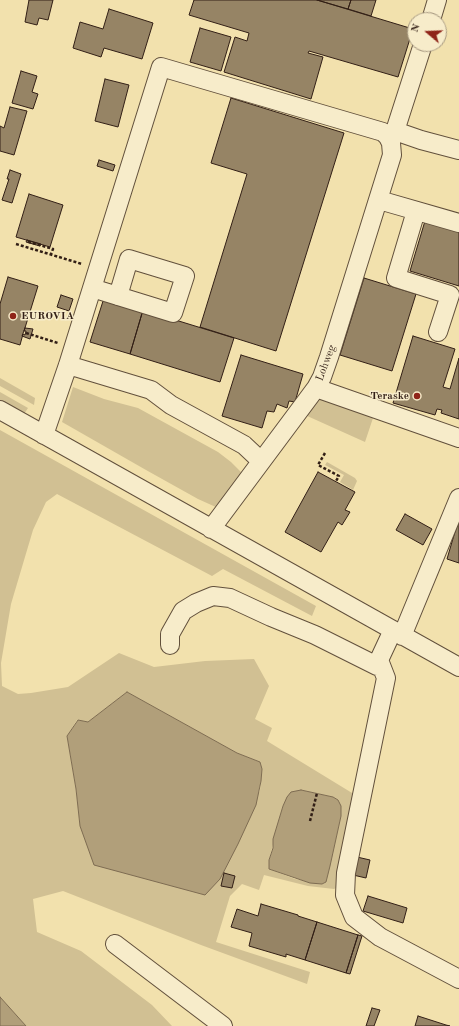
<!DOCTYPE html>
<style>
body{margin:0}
#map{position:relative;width:459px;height:1026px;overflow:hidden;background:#f2e1ad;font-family:"Old Standard TT",serif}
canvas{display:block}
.north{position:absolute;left:407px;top:12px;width:40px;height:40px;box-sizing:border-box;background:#f7ecca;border:1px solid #a89a82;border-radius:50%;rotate:289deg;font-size:11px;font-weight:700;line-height:16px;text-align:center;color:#321f16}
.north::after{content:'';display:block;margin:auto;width:14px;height:18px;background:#8f2418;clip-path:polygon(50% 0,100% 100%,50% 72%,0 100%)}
</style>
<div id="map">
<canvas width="459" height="1026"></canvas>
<div class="north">N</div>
</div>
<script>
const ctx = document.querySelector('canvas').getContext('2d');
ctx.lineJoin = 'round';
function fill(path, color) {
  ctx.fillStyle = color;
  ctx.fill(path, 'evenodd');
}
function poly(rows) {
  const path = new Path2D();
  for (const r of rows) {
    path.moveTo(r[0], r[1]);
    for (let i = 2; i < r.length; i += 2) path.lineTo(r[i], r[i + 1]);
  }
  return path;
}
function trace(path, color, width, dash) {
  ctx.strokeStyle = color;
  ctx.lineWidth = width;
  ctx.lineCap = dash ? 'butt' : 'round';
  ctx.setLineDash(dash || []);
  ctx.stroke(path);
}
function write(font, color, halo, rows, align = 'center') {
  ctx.font = font + ' "Old Standard TT",serif';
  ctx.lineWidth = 3;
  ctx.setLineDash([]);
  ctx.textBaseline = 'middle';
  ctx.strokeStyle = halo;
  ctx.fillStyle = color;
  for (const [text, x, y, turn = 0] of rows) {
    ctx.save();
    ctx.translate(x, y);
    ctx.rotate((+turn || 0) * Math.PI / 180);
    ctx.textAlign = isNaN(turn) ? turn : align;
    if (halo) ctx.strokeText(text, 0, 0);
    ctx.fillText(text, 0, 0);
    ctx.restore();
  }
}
const green = poly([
 [0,378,35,398,34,405,0,386],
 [73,387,104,399,138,408,218,452,231,462,243,474,218,508,198,499,146,470,62,422],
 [0,392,28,408,24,414,0,400],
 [320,399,328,399,374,415,365,442,305,415,314,402],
 [0,430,316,606,312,616,223,569,212,576,57,494,46,502,33,530,11,604,1,663,2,686,18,694,31,693,68,687,119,653,154,667,205,661,254,659,269,686,255,719,272,728,267,741,357,796,338,887,334,889,308,886,264,875,259,890,242,884,230,896,216,942,310,972,307,984,201,945,63,891,33,899,37,932,81,951,152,1005,172,1026,26,1026,0,997],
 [127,692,237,753,260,762,262,769,260,790,220,879,80,826,76,789,67,736,77,720,88,722],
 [301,790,333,797,338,800,341,816,326,882,323,884,295,879,269,869,269,860,283,806],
 [327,462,355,478,357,481,353,490,340,482,344,475,325,465]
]);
const water = poly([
 [127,692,237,753,260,762,262,769,261,781,256,805,238,844,220,879,205,895,94,865,80,826,76,789,67,736,78,720,88,722,127,692],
 [301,790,333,797,338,800,341,806,341,816,330,866,326,882,322,884,310,883,269,869,269,860,273,848,273,839,283,806,287,797,291,792,301,790],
 [0,997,26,1026,0,1026,0,997]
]);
const building = poly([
 [29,0,53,0,48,20,39,18,37,25,25,22,29,0],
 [194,0,317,0,413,29,398,77,309,51,308,53,323,57,311,99,224,72,235,37,247,41,249,33,189,15,194,0],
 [317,0,351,0,348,9,317,0],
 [351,0,376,0,371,16,348,9,351,0],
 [109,9,153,23,142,59,104,48,101,57,73,48,80,22,103,29,109,9],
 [200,28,231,37,221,71,190,62,200,28],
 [21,71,37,76,32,92,38,94,33,109,12,103,21,71],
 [105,79,129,85,118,127,95,121,105,79],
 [231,98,344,133,276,351,200,327,247,174,211,163,231,98],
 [10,107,27,111,14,155,0,151,0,126,4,128,10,107],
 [99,160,115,165,113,171,97,166,99,160],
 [10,170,21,174,12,203,2,200,9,179,7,179,10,170],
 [29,194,63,205,50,247,16,237,29,194],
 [425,221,459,232,459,286,410,271,425,221],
 [27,240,41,244,40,246,26,242,27,240],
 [8,277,38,286,24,331,26,331,25,335,23,334,20,345,0,339,0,304,8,277],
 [364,278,416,294,392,371,340,355,364,278],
 [61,295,73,299,69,311,57,307,61,295],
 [104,298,143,310,130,354,90,342,104,298],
 [143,310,234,338,220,382,130,354,143,310],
 [25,328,33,329,30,339,22,336,25,328],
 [413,336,455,349,443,387,450,389,459,358,459,419,441,413,442,410,437,409,435,415,393,403,413,336],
 [241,355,303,374,295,402,289,401,287,408,277,404,274,412,267,411,262,428,222,416,241,355],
 [318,472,355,492,345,510,350,512,342,525,338,522,321,552,285,532,318,472],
 [405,514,432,529,423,545,396,530,405,514],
 [459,518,459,563,447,559,459,518],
 [357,857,370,860,366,878,353,875,357,857],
 [224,873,235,876,232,888,221,886,224,873],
 [368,896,407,908,403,923,363,911,368,896],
 [261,904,298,915,298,916,317,922,305,960,286,954,286,957,249,946,252,933,231,927,237,909,258,916,261,904],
 [317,922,358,935,346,973,305,960,317,922],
 [358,935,362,936,350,974,346,973,358,935],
 [372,1008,380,1010,374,1026,366,1026,372,1008],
 [418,1016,446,1025,450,1026,415,1026,418,1016]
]);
const path = poly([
 [29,241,29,242,53,249,51,254],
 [16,244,82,264],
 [26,333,58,343],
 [325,453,318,465,339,476,336,481],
 [310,821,317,793]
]);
const minor = poly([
 [431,20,437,0],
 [395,131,421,140,459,150],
 [388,137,395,131,423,44],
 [379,200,459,223],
 [416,211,396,278,450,295,438,332],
 [92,288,173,313,185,276,129,259,118,296],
 [68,365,151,390,171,405,244,445,261,461],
 [316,388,459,438],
 [0,410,459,667],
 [44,435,68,365,161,67,383,132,388,137,391,143,392,155,329,357,322,377,316,388,211,529],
 [393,630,379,660,386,678,346,873,345,895,354,917,380,937,459,979],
 [402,636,459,498],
 [170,645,170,634,183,611,196,603,213,596,230,598,271,617,315,635,377,666,381,665],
 [115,944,223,1026]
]);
const markers = [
 [13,316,4,"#8f2418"],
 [417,396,4,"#8f2418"]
];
const poiNames = [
 ["EUROVIA",21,316],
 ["Teraske",409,396,"right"]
];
const streetNames = [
 ["Lohweg",326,363,-69]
];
fill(green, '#d1c093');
fill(water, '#b19f7a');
trace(water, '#7e6c52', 1);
fill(building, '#968465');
trace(building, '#321f16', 1);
trace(minor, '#62503c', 20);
trace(path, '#321f16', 2.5, [3, 2]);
trace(minor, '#f7ecca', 18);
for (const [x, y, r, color] of markers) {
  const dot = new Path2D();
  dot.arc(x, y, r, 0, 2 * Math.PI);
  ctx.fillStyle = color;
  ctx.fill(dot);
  trace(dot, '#f7ecca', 1.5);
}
write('bold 11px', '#321f16', '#f7ecca', poiNames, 'left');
write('11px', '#321f16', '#f7ecca', streetNames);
</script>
